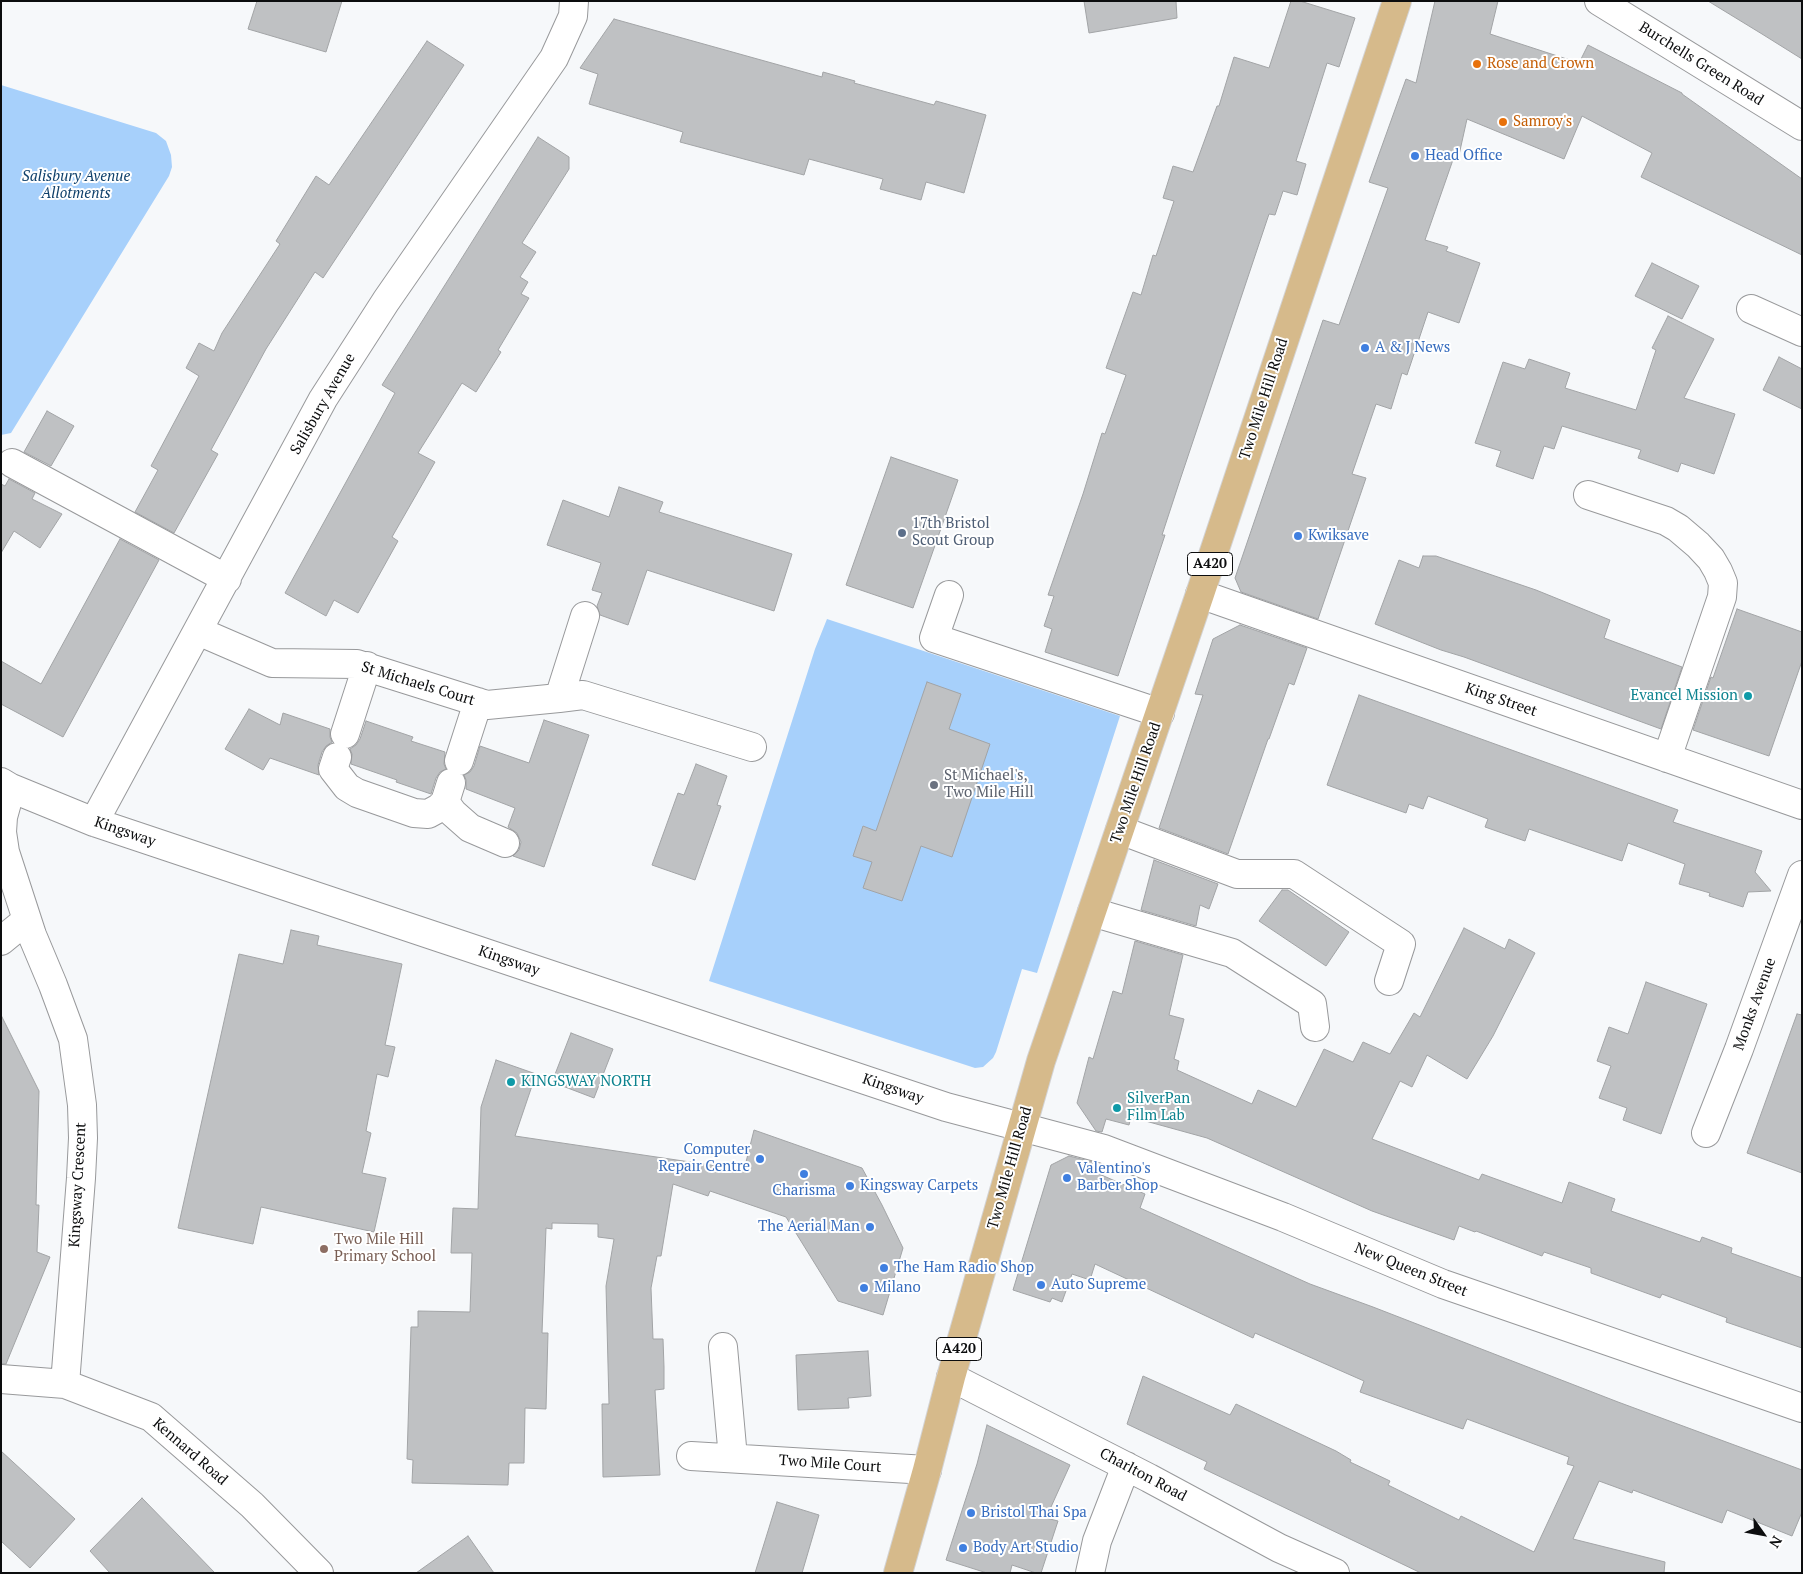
<!DOCTYPE html>
<style>
body{margin:0}
#map{position:relative;width:1803px;height:1574px;overflow:hidden;background:#f6f8fa;font-family:"PT Serif",serif}
canvas{display:block}
.frame{position:absolute;inset:0;border:2px solid #0c0d0e;pointer-events:none}
.north{position:absolute;left:1738px;top:1509px;width:50px;height:50px;-webkit-text-stroke:4px #fff;paint-order:stroke;rotate:122deg;font-size:14px;font-weight:700;line-height:20px;text-align:center;color:#0c0d0e}
.north::after{content:'';display:block;margin:auto;width:18px;height:22px;background:#0c0d0e;clip-path:polygon(50% 0,100% 100%,50% 72%,0 100%)}
</style>
<div id="map">
<canvas width="1803" height="1574"></canvas>
<div class="frame"></div>
<div class="north">N</div>
</div>
<script>
const ctx = document.querySelector('canvas').getContext('2d');
ctx.lineJoin = 'round';
function fill(path, color) {
  ctx.fillStyle = color;
  ctx.fill(path, 'evenodd');
}
function poly(rows) {
  const path = new Path2D();
  for (const r of rows) {
    path.moveTo(r[0], r[1]);
    for (let i = 2; i < r.length; i += 2) path.lineTo(r[i], r[i + 1]);
  }
  return path;
}
function trace(path, color, width, dash) {
  ctx.strokeStyle = color;
  ctx.lineWidth = width;
  ctx.lineCap = dash ? 'butt' : 'round';
  ctx.setLineDash(dash || []);
  ctx.stroke(path);
}
function write(font, color, halo, rows, align = 'center') {
  ctx.font = font + ' "PT Serif",serif';
  ctx.lineWidth = 4;
  ctx.setLineDash([]);
  ctx.textBaseline = 'middle';
  ctx.strokeStyle = halo;
  ctx.fillStyle = color;
  for (const [text, x, y, turn = 0] of rows) {
    ctx.save();
    ctx.translate(x, y);
    ctx.rotate((+turn || 0) * Math.PI / 180);
    ctx.textAlign = isNaN(turn) ? turn : align;
    if (halo) ctx.strokeText(text, 0, 0);
    ctx.fillText(text, 0, 0);
    ctx.restore();
  }
}
const green = poly([
 [1,85,156,133,166,141,171,155,172,167,169,176,11,433,1,435],
 [827,619,1120,716,1037,973,1022,969,996,1052,993,1058,983,1067,975,1068,709,981,815,649]
]);
const building = poly([
 [257,1,342,1,326,52,248,29,257,1],
 [1084,1,1176,1,1177,18,1089,33,1084,1],
 [1291,1,1300,1,1355,18,1339,67,1327,63,1296,161,1306,164,1297,195,1283,191,1275,215,1269,214,1181,477,1162,535,1165,535,1118,676,1045,652,1052,629,1044,626,1054,596,1048,595,1083,494,1102,433,1105,434,1126,375,1106,368,1133,292,1141,295,1153,255,1156,256,1174,201,1163,198,1173,166,1193,172,1217,106,1219,106,1234,57,1269,68,1291,1],
 [1435,1,1498,1,1490,34,1579,63,1588,45,1682,93,1682,94,1802,179,1802,255,1641,177,1652,153,1582,116,1564,159,1467,119,1459,155,1455,154,1425,240,1448,247,1446,251,1480,263,1459,323,1428,312,1407,375,1402,373,1391,409,1376,404,1352,474,1366,478,1318,619,1241,592,1235,578,1323,320,1339,325,1388,188,1369,182,1406,79,1416,83,1435,1],
 [1708,1,1802,1,1802,59,1762,34,1708,1],
 [614,19,822,77,823,72,855,81,854,83,934,105,936,101,986,115,964,193,926,182,921,200,880,189,883,179,809,159,804,175,680,142,683,132,589,104,598,74,580,68,614,19],
 [427,41,464,65,323,278,315,272,266,349,211,450,218,454,174,533,135,512,158,470,151,466,199,376,186,368,199,343,214,351,222,333,280,244,276,241,316,176,329,185,427,41],
 [538,137,569,157,569,169,522,243,536,252,520,277,528,282,521,294,529,298,498,350,501,352,476,392,462,383,418,453,435,462,392,537,398,541,358,613,334,600,326,616,285,593,395,393,382,385,538,137],
 [1652,263,1699,286,1682,319,1635,296,1652,263],
 [1668,316,1714,339,1684,398,1735,414,1714,474,1681,463,1678,472,1638,458,1641,450,1562,426,1554,449,1544,446,1533,479,1496,466,1501,451,1475,443,1503,362,1525,369,1529,359,1570,373,1565,388,1636,410,1656,350,1652,348,1668,316],
 [1779,357,1802,369,1802,409,1763,390,1779,357],
 [47,411,74,426,51,466,24,452,47,411],
 [891,457,958,480,913,608,846,585,891,457],
 [9,479,35,493,32,499,62,514,40,548,14,531,1,553,1,484,5,486,9,479],
 [619,487,663,502,659,512,792,554,774,611,647,570,628,625,600,615,597,606,602,593,592,590,601,563,547,545,563,500,609,517,619,487],
 [120,539,159,560,63,737,1,704,1,661,41,684,120,539],
 [1423,556,1436,556,1536,590,1610,620,1604,638,1682,667,1661,729,1464,657,1441,650,1375,624,1399,560,1419,568,1423,556],
 [1737,609,1802,632,1802,661,1769,756,1693,730,1711,677,1713,678,1737,609],
 [1240,625,1307,648,1294,685,1289,683,1269,739,1268,739,1228,854,1159,828,1203,695,1195,694,1213,639,1240,625],
 [927,682,961,694,949,729,990,744,952,857,921,846,902,901,863,888,872,862,853,856,863,826,876,831,927,682],
 [1359,695,1678,810,1673,822,1762,851,1755,872,1771,891,1748,892,1743,907,1709,896,1710,893,1679,884,1685,864,1628,843,1622,861,1529,829,1525,841,1485,827,1488,819,1428,796,1423,809,1409,804,1406,813,1327,785,1359,695],
 [249,709,280,725,283,713,330,729,330,737,332,742,326,746,322,752,318,765,319,775,270,758,263,770,225,749,249,709],
 [544,720,589,735,544,867,513,856,519,850,521,842,517,833,508,827,515,808,466,789,466,780,464,775,470,772,474,766,480,746,529,763,544,720],
 [366,721,413,737,411,741,445,752,444,764,446,769,440,772,436,778,431,794,396,782,397,780,351,764,352,754,350,749,356,745,360,739,366,721],
 [696,764,727,776,717,805,721,806,695,880,652,865,678,793,684,795,696,764],
 [1154,860,1218,884,1209,909,1200,905,1196,926,1141,910,1154,860],
 [1282,890,1288,890,1349,932,1326,966,1259,921,1282,890],
 [1464,928,1505,949,1509,939,1535,953,1493,1036,1467,1079,1427,1055,1412,1087,1400,1081,1372,1139,1479,1180,1482,1174,1562,1203,1569,1182,1615,1199,1611,1211,1700,1242,1702,1237,1732,1248,1731,1253,1802,1278,1802,1348,1726,1322,1727,1318,1662,1294,1660,1298,1591,1273,1591,1268,1544,1252,1542,1256,1476,1231,1475,1232,1459,1226,1454,1240,1372,1211,1207,1138,1131,1117,1129,1125,1106,1119,1102,1132,1096,1131,1077,1103,1089,1057,1093,1059,1113,991,1122,994,1135,941,1183,955,1169,1015,1184,1019,1174,1059,1179,1061,1177,1070,1252,1104,1258,1090,1296,1107,1324,1049,1353,1062,1363,1042,1390,1054,1414,1013,1420,1017,1464,928],
 [291,930,319,936,317,945,402,964,385,1045,395,1047,388,1077,377,1074,366,1131,371,1133,362,1173,386,1178,374,1232,261,1207,253,1244,178,1228,239,954,283,964,291,930],
 [1646,982,1707,1004,1661,1134,1623,1120,1627,1108,1599,1098,1611,1066,1597,1061,1609,1027,1628,1034,1646,982],
 [1797,1014,1802,1015,1802,1173,1747,1153,1797,1014],
 [1,1015,39,1091,36,1205,39,1205,37,1252,50,1257,6,1364,1,1364,1,1015],
 [571,1033,613,1049,594,1098,552,1082,571,1033],
 [496,1060,536,1074,515,1136,744,1170,754,1130,862,1168,882,1205,903,1248,883,1315,838,1301,786,1217,710,1191,708,1196,673,1184,661,1256,657,1256,651,1288,653,1339,663,1339,664,1367,664,1389,655,1390,660,1475,603,1477,602,1404,609,1404,606,1286,614,1239,598,1237,598,1224,552,1223,552,1229,546,1228,542,1333,548,1333,546,1409,525,1408,524,1463,509,1463,508,1485,412,1483,413,1460,407,1459,411,1327,418,1327,418,1311,470,1312,472,1253,451,1253,453,1208,478,1209,481,1107,496,1060],
 [1069,1156,1093,1162,1090,1170,1145,1194,1140,1208,1310,1284,1373,1307,1618,1402,1802,1470,1802,1512,1792,1536,1727,1510,1722,1523,1633,1490,1632,1493,1599,1481,1573,1539,1665,1562,1664,1573,1421,1573,1204,1469,1207,1462,1127,1424,1143,1376,1230,1415,1236,1404,1336,1451,1351,1460,1350,1462,1390,1481,1388,1485,1459,1520,1461,1516,1534,1552,1574,1466,1567,1464,1569,1457,1467,1419,1463,1429,1360,1392,1364,1381,1255,1333,1253,1338,1095,1264,1090,1280,1072,1274,1062,1302,1052,1298,1050,1302,1013,1290,1051,1165,1069,1156],
 [868,1351,871,1396,848,1398,849,1408,798,1410,796,1355,868,1351],
 [987,1425,1070,1465,1046,1518,1058,1521,1041,1573,1036,1573,1012,1565,1010,1573,987,1573,946,1560,977,1464,987,1425],
 [1,1451,75,1519,30,1568,1,1541,1,1451],
 [142,1498,181,1538,215,1573,110,1573,90,1551,142,1498],
 [777,1502,819,1515,802,1573,755,1573,777,1502],
 [468,1536,494,1573,416,1573,468,1536]
]);
const minor = poly([
 [1599,1,1802,126],
 [1751,309,1802,332],
 [12,463,227,579],
 [1588,495,1666,521,1678,528,1698,545,1711,559,1718,571,1723,583,1722,597,1667,758],
 [1200,594,1802,805],
 [949,595,934,638,1160,713],
 [198,631,272,663,357,664,487,705,559,698,585,616],
 [559,698,583,695,752,747],
 [345,734,367,666],
 [337,757,333,769,347,787,357,793,414,813,428,814,439,808,445,802,451,783],
 [459,761,478,702],
 [1,782,11,788,94,822,946,1107,1104,1149,1283,1217,1443,1284,1802,1408],
 [11,788,3,817,2,832,5,852,32,935,53,985,73,1039,82,1105,83,1138,81,1178,65,1384],
 [445,802,453,813,470,828,505,843],
 [94,822,323,399,386,301,554,58,573,16,574,1],
 [1120,830,1237,874,1294,874,1401,944,1389,981],
 [1092,912,1232,953,1312,1004,1315,1027],
 [1,941,23,923],
 [1706,1133,1739,1049,1802,875],
 [723,1347,733,1458],
 [951,1377,1149,1478,1279,1548,1335,1573],
 [1,1379,65,1384,151,1417,252,1505,319,1573],
 [691,1456,927,1470],
 [1090,1573,1097,1541,1126,1466]
]);
const major = poly([
 [898,1573,927,1470,951,1377,1041,1061,1200,594,1397,1]
]);
const markers = [
 [1477,64,5,"#e8710a"],
 [1503,122,5,"#e8710a"],
 [1415,156,5,"#3f7fe0"],
 [1365,348,5,"#3f7fe0"],
 [902,533,5,"#5c6f8a"],
 [1298,536,5,"#3f7fe0"],
 [1748,696,5,"#0f9aa8"],
 [934,785,5,"#6b7280"],
 [511,1082,5,"#0f9aa8"],
 [1117,1108,5,"#0f9aa8"],
 [760,1159,5,"#3f7fe0"],
 [804,1174,5,"#3f7fe0"],
 [1067,1178,5,"#3f7fe0"],
 [850,1186,5,"#3f7fe0"],
 [870,1227,5,"#3f7fe0"],
 [324,1249,5,"#8d6e63"],
 [884,1268,5,"#3f7fe0"],
 [1041,1285,5,"#3f7fe0"],
 [864,1288,5,"#3f7fe0"],
 [971,1513,5,"#3f7fe0"],
 [963,1548,5,"#3f7fe0"]
];
const shields = [
 [1210,564,45],
 [959,1349,45]
];
const shieldNames = [
 ["A420",1210,564],
 ["A420",959,1349]
];
const foodNames = [
 ["Rose and Crown",1487,64],
 ["Samroy's",1513,122]
];
const streetNames = [
 ["Burchells Green Road",1701,64,32],
 ["Two Mile Hill Road",1264,399,-72],
 ["Salisbury Avenue",323,404,-60],
 ["St Michaels Court",418,684,17],
 ["King Street",1501,700,19],
 ["Two Mile Hill Road",1136,783,-71],
 ["Kingsway",125,832,19],
 ["Kingsway",509,961,19],
 ["Monks Avenue",1755,1004,-70],
 ["Kingsway",893,1089,19],
 ["Two Mile Hill Road",1010,1168,-74],
 ["Kingsway Crescent",78,1185,-87],
 ["New Queen Street",1411,1270,22],
 ["Kennard Road",190,1452,41],
 ["Two Mile Court",830,1464,4],
 ["Charlton Road",1143,1475,28]
];
const shopNames = [
 ["Head Office",1425,156],
 ["A & J News",1375,348],
 ["Kwiksave",1308,536],
 ["Computer",750,1150,"right"],
 ["Repair Centre",750,1167,"right"],
 ["Valentino's",1077,1169],
 ["Barber Shop",1077,1186],
 ["Kingsway Carpets",860,1186],
 ["Charisma",804,1191,"center"],
 ["The Aerial Man",860,1227,"right"],
 ["The Ham Radio Shop",894,1268],
 ["Auto Supreme",1051,1285],
 ["Milano",874,1288],
 ["Bristol Thai Spa",981,1513],
 ["Body Art Studio",973,1548]
];
const parkNames = [
 ["Salisbury Avenue",76,177],
 ["Allotments",76,194]
];
const serviceNames = [
 ["17th Bristol",912,524],
 ["Scout Group",912,541]
];
const cultureNames = [
 ["Evancel Mission",1738,696,"right"],
 ["KINGSWAY NORTH",521,1082],
 ["SilverPan",1127,1099],
 ["Film Lab",1127,1116]
];
const worshipNames = [
 ["St Michael's,",944,776],
 ["Two Mile Hill",944,793]
];
const educationNames = [
 ["Two Mile Hill",334,1240],
 ["Primary School",334,1257]
];
fill(green, '#a7d0fb');
fill(building, '#bfc1c3');
trace(building, '#a2a4a6', 1);
trace(minor, '#98999b', 30);
trace(major, '#d3d3d4', 30);
trace(minor, '#fff', 28);
trace(major, '#d6ba8b', 28);
for (const [x, y, r, color] of markers) {
  const dot = new Path2D();
  dot.arc(x, y, r, 0, 2 * Math.PI);
  ctx.fillStyle = color;
  ctx.fill(dot);
  trace(dot, '#fff', 2);
}
for (const [x, y, w] of shields) {
  const box = new Path2D();
  box.roundRect(x - w / 2, y - 11.5, w, 23, 4);
  ctx.fillStyle = '#fff';
  ctx.fill(box);
  trace(box, '#0c0d0e', 1);
}
write('bold 14px', '#0c0d0e', null, shieldNames);
write('15px', '#c56008', '#fff', foodNames, 'left');
write('15px', '#0c0d0e', '#fff', streetNames);
write('15px', '#366cbe', '#fff', shopNames, 'left');
write('italic 15px', '#0f406b', '#fff', parkNames);
write('15px', '#4e5e75', '#fff', serviceNames, 'left');
write('15px', '#0d838f', '#fff', cultureNames, 'left');
write('15px', '#5b616d', '#fff', worshipNames, 'left');
write('15px', '#785e54', '#fff', educationNames, 'left');
</script>
